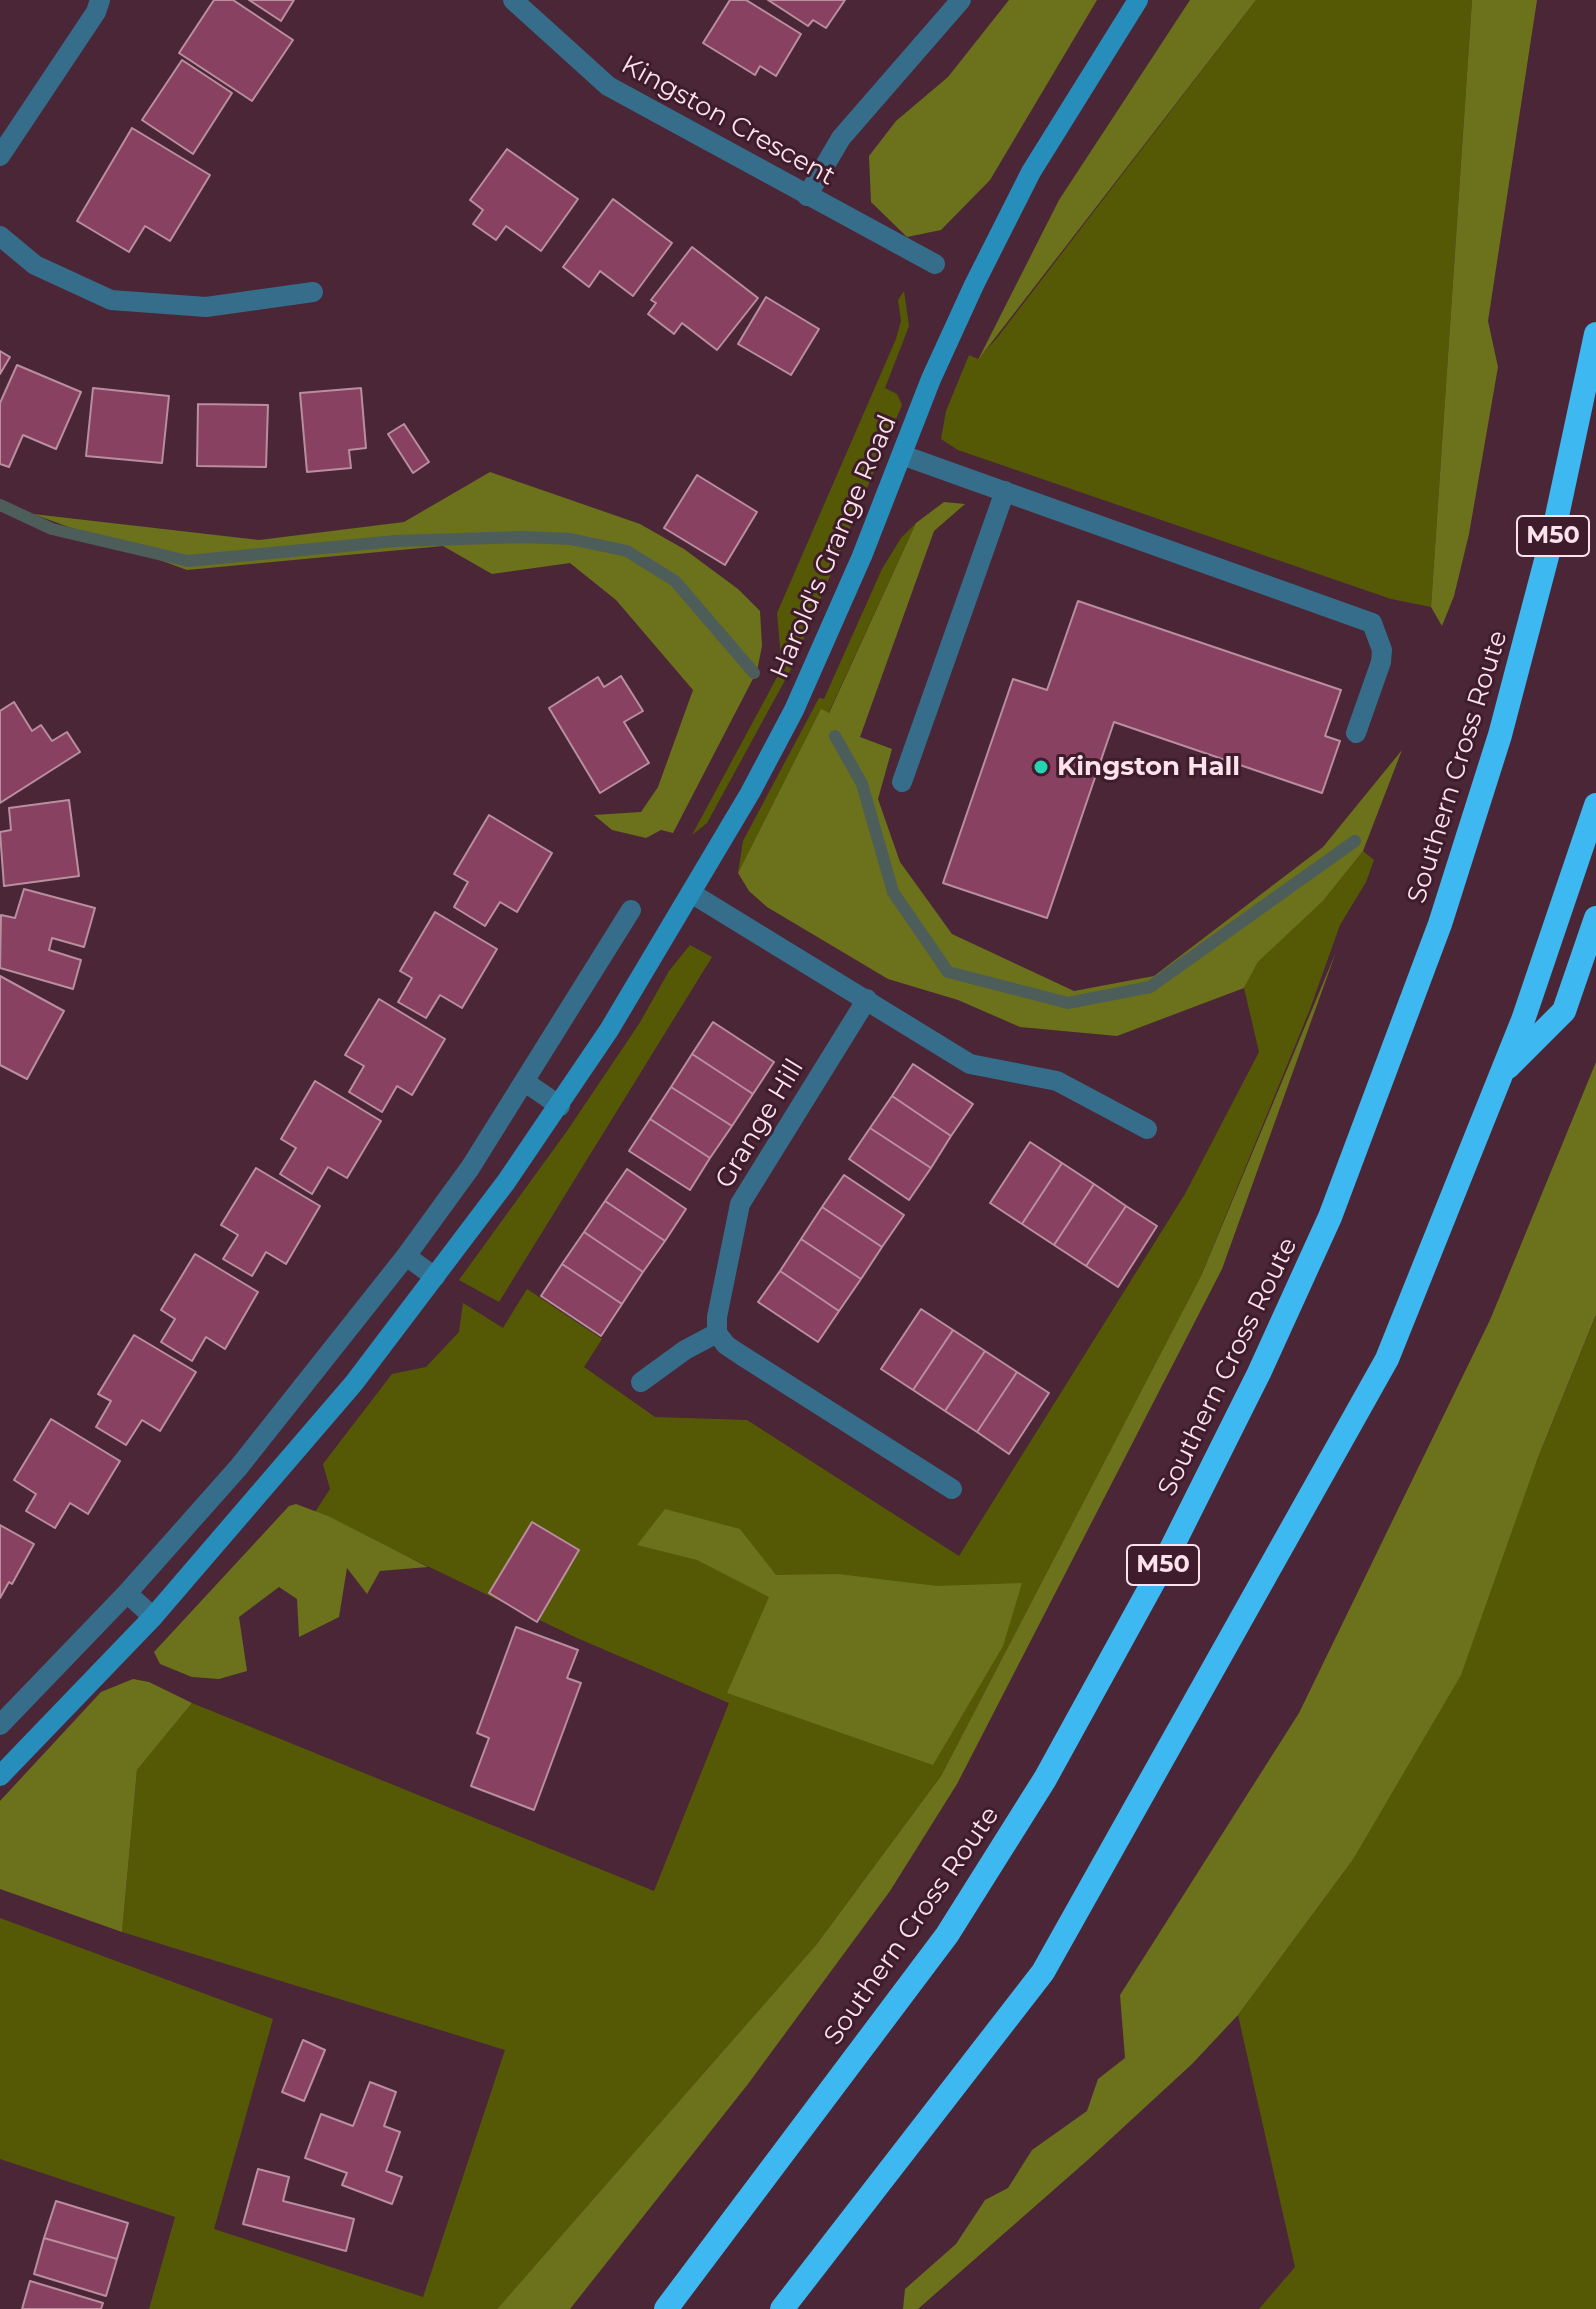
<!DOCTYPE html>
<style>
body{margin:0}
canvas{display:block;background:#4a2636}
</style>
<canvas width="1596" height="2309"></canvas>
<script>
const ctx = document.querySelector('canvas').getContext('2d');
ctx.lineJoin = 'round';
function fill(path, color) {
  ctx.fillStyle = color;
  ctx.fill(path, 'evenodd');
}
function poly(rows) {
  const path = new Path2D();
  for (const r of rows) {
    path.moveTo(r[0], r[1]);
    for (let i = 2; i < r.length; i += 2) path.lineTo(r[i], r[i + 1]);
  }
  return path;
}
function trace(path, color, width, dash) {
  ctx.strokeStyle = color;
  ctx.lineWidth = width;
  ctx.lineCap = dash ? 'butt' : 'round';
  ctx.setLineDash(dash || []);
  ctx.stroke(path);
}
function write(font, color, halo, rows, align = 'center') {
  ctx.font = font + ' Montserrat,sans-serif';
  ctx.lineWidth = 6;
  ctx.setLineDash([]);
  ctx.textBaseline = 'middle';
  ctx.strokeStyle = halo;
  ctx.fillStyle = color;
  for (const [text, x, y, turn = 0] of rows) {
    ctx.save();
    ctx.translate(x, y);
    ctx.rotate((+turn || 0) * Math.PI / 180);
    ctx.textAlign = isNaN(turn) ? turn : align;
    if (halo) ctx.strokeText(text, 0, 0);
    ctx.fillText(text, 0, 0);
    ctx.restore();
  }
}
const green = poly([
 [1256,0,1472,0,1431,607,1391,599,958,450,941,439,946,411,969,355,978,359,997,338],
 [904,291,909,326,885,388,897,394,902,405,790,671,707,823,692,835,782,668,777,613,896,339,901,321,898,300],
 [916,523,828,714,821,710,738,873,743,841,819,698,824,699,882,569,901,538],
 [1363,851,1374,860,1366,882,1340,925,1310,1009,1201,1276,941,1776,816,1945,497,2309,149,2309,175,2217,0,2159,0,1918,273,2019,214,2229,423,2297,505,2050,122,1932,137,1770,192,1703,654,1891,729,1703,577,1638,315,1512,330,1489,323,1464,392,1374,426,1367,459,1332,463,1303,503,1328,527,1289,602,1339,584,1367,655,1417,747,1420,959,1556,1185,1194,1259,1052,1244,988,1258,962,1323,901],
 [690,945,712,957,499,1302,459,1280,567,1131,639,1024,669,971],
 [1596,1316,1596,2309,1259,2309,1295,2267,1238,2015,1352,1861,1537,1460]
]);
const forest = poly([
 [1009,0,1097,0,990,180,941,230,907,237,871,202,869,156,896,121,948,77],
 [1190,0,1256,0,978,360,1059,200],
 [1472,0,1537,0,1488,321,1498,367,1469,534,1454,596,1442,626,1431,607],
 [490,472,640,524,684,549,738,589,760,611,762,646,757,671,673,833,661,830,646,838,612,830,594,815,641,812,658,787,693,690,616,600,570,563,492,574,443,546,187,570,33,514,259,540,404,522],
 [944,502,965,504,934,531,860,737,892,749,878,799,900,862,952,934,1074,991,1154,976,1323,847,1402,750,1363,851,1323,901,1258,962,1244,988,1117,1036,1020,1027,958,1000,888,979,767,907,749,891,738,873,821,709,829,713,916,523],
 [1336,952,1222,1269,957,1784,890,1891,748,2084,570,2309,497,2309,816,1945,941,1776,1201,1276],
 [1596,1062,1596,1315,1537,1460,1461,1675,1352,1861,1238,2015,1192,2064,1090,2158,918,2309,903,2309,905,2289,956,2244,985,2200,1008,2188,1032,2150,1087,2111,1098,2079,1125,2058,1120,1995,1299,1713,1490,1320],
 [296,1504,328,1516,428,1567,380,1571,367,1594,347,1568,339,1617,299,1637,297,1599,279,1587,239,1617,247,1671,219,1679,192,1677,160,1664,154,1652,289,1506],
 [665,1509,740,1529,776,1575,838,1574,937,1586,1022,1583,1003,1646,933,1765,727,1693,769,1597,697,1560,637,1545],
 [133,1679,149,1682,192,1703,137,1770,122,1932,0,1889,0,1801,101,1692]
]);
const stream = poly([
 [0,505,52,529,188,561,396,541,524,537,570,539,627,551,675,581,754,673],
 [835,736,862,784,893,892,948,972,1068,1003,1150,987,1355,841]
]);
const building = poly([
 [214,0,233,0,293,40,252,101,179,53,214,0],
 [249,0,294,0,281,21,249,0],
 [730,0,746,0,801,34,776,76,760,66,755,75,703,43,730,0],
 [768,0,845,0,826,28,813,20,808,26,768,0],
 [182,60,232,93,193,154,142,120,182,60],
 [132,128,210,175,170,241,145,226,129,252,77,221,132,128],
 [507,149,578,199,541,251,506,226,496,240,473,224,483,210,470,200,507,149],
 [613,199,672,243,633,296,600,271,589,287,563,267,613,199],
 [692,247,758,298,717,350,682,323,674,334,648,314,656,303,651,300,692,247],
 [766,297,819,329,791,375,738,344,766,297],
 [0,351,10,357,0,374,0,351],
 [17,365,81,392,56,449,23,435,9,467,0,464,0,403,17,365],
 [93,388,169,396,162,463,86,456,93,388],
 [361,388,366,448,349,450,351,468,307,472,300,393,361,388],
 [198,404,268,405,266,467,197,466,198,404],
 [404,424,429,462,413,473,388,434,404,424],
 [697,475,757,512,725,565,664,528,697,475],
 [1078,601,1341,690,1325,736,1340,741,1322,793,1114,722,1047,918,943,883,1013,679,1047,690,1078,601],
 [621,676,643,711,624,722,649,763,600,793,549,708,598,677,604,687,621,676],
 [14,702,32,731,41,725,52,741,67,732,80,752,0,803,0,711,14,702],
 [69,800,79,876,4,886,0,832,11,830,9,808,69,800],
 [489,815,552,853,517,912,500,902,485,926,454,907,468,882,454,874,489,815],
 [24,889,95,908,84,947,52,938,49,950,81,960,73,989,0,968,1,915,15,918,24,889],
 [435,912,497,949,462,1008,440,995,426,1018,398,1002,412,978,400,971,435,912],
 [0,976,64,1011,27,1079,0,1065,0,976],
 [379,999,445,1039,412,1095,397,1086,382,1112,349,1092,364,1066,345,1055,379,999],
 [713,1022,774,1062,753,1094,692,1054,713,1022],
 [692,1054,753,1094,732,1126,671,1087,692,1054],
 [913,1064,973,1104,951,1136,892,1096,913,1064],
 [315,1081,381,1121,347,1178,328,1167,312,1194,280,1174,296,1148,281,1139,315,1081],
 [671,1087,732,1126,710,1158,650,1119,671,1087],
 [892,1096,951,1136,931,1168,870,1128,892,1096],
 [650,1119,710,1158,690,1190,629,1151,650,1119],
 [870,1128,931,1168,909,1200,849,1159,870,1128],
 [1030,1142,1062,1163,1022,1224,990,1203,1030,1142],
 [1062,1163,1094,1184,1054,1245,1022,1224,1062,1163],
 [256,1168,320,1206,286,1264,266,1252,252,1276,223,1259,238,1235,221,1225,256,1168],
 [627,1169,686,1209,665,1241,605,1201,627,1169],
 [844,1175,904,1215,882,1247,822,1207,844,1175],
 [1094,1184,1126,1206,1086,1266,1054,1245,1094,1184],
 [605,1201,665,1241,643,1272,584,1232,605,1201],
 [1126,1206,1157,1226,1118,1287,1086,1266,1126,1206],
 [822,1207,882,1247,861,1279,801,1239,822,1207],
 [584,1232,643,1272,622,1304,562,1264,584,1232],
 [801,1239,861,1279,839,1311,780,1271,801,1239],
 [195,1254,258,1292,225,1349,206,1337,192,1361,161,1342,175,1319,161,1310,195,1254],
 [562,1264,622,1304,601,1336,541,1296,562,1264],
 [780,1271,839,1311,818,1342,758,1302,780,1271],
 [921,1309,953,1330,913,1390,881,1369,921,1309],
 [953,1330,985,1351,945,1411,913,1390,953,1330],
 [134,1335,196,1372,160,1431,142,1420,126,1445,96,1427,111,1401,98,1394,134,1335],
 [985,1351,1017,1372,977,1432,945,1411,985,1351],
 [1017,1372,1049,1393,1009,1454,977,1432,1017,1372],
 [51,1419,120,1461,88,1514,70,1503,55,1528,26,1511,36,1494,14,1480,51,1419],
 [532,1522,579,1550,537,1622,489,1593,532,1522],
 [0,1525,34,1544,12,1584,9,1582,0,1598,0,1525],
 [516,1627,578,1650,567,1678,581,1683,534,1810,471,1786,489,1738,477,1733,516,1627],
 [303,2040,325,2050,304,2101,282,2092,303,2040],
 [370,2082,396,2092,384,2126,400,2132,386,2171,402,2177,392,2204,342,2185,347,2173,305,2158,321,2114,353,2126,370,2082],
 [258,2169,289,2177,283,2201,354,2219,346,2251,243,2224,258,2169],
 [56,2201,128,2223,117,2259,44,2238,56,2201],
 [44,2238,117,2259,106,2296,34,2274,44,2238],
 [30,2281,103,2303,101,2309,22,2309,30,2281]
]);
const street = poly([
 [513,0,608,86,935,264],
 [0,156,96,12,100,0],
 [807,196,841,138,961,0],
 [0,236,35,265,111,300,206,307,313,292],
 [902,455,1372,623,1382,650,1381,662,1356,733],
 [902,782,1005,491],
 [691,893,970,1064,1057,1081,1147,1129],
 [525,1082,560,1106],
 [406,1256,435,1277],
 [717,1333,726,1345,741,1355,952,1489],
 [641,1382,685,1350,717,1333,717,1317,740,1204,867,999],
 [127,1593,153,1617],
 [0,1725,127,1593,238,1468,406,1256,470,1168,631,910]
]);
const secondary = poly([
 [0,1776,153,1617,354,1383,506,1182,609,1030,750,793,794,710,862,556,931,379,974,285,1031,172,1138,0]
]);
const highway = poly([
 [1508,1067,1564,1011,1596,918],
 [666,2309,947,1935,1045,1779,1166,1559,1259,1373,1330,1217,1440,924,1500,735,1554,530,1596,334],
 [782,2309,1043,1972,1387,1359,1523,1020,1596,805]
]);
const markers = [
 [1041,767,8,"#24d5af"]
];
const shields = [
 [1553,536,72],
 [1163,1565,72]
];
const shieldNames = [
 ["M50",1553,536],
 ["M50",1163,1565]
];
const streetNames = [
 ["Kingston Crescent",728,121,29],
 ["Harold's Grange Road",834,547,-67],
 ["Southern Cross Route",1458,767,-73],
 ["Grange Hill",760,1124,-59],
 ["Southern Cross Route",1228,1367,-64],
 ["Southern Cross Route",912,1926,-55]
];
const poiNames = [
 ["Kingston Hall",1057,767]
];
fill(green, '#555905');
fill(forest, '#6c711b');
trace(stream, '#4d5d5a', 12);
fill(building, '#894162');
trace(building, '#b98e9f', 2);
trace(street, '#356d8a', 20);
trace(secondary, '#278dbb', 20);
trace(highway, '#3eb8f1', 24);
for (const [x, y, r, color] of markers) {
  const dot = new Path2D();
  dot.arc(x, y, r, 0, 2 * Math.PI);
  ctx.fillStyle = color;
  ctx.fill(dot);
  trace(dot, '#3f1c2c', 3);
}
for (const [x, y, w] of shields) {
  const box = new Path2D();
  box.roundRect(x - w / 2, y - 20, w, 40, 6);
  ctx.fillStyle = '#3f1c2c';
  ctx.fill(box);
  trace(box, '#fbe2eb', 2);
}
write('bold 24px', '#fbe2eb', null, shieldNames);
write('26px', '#fbe2eb', '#3f1c2c', streetNames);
write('bold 26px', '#fbe2eb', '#3f1c2c', poiNames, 'left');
</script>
